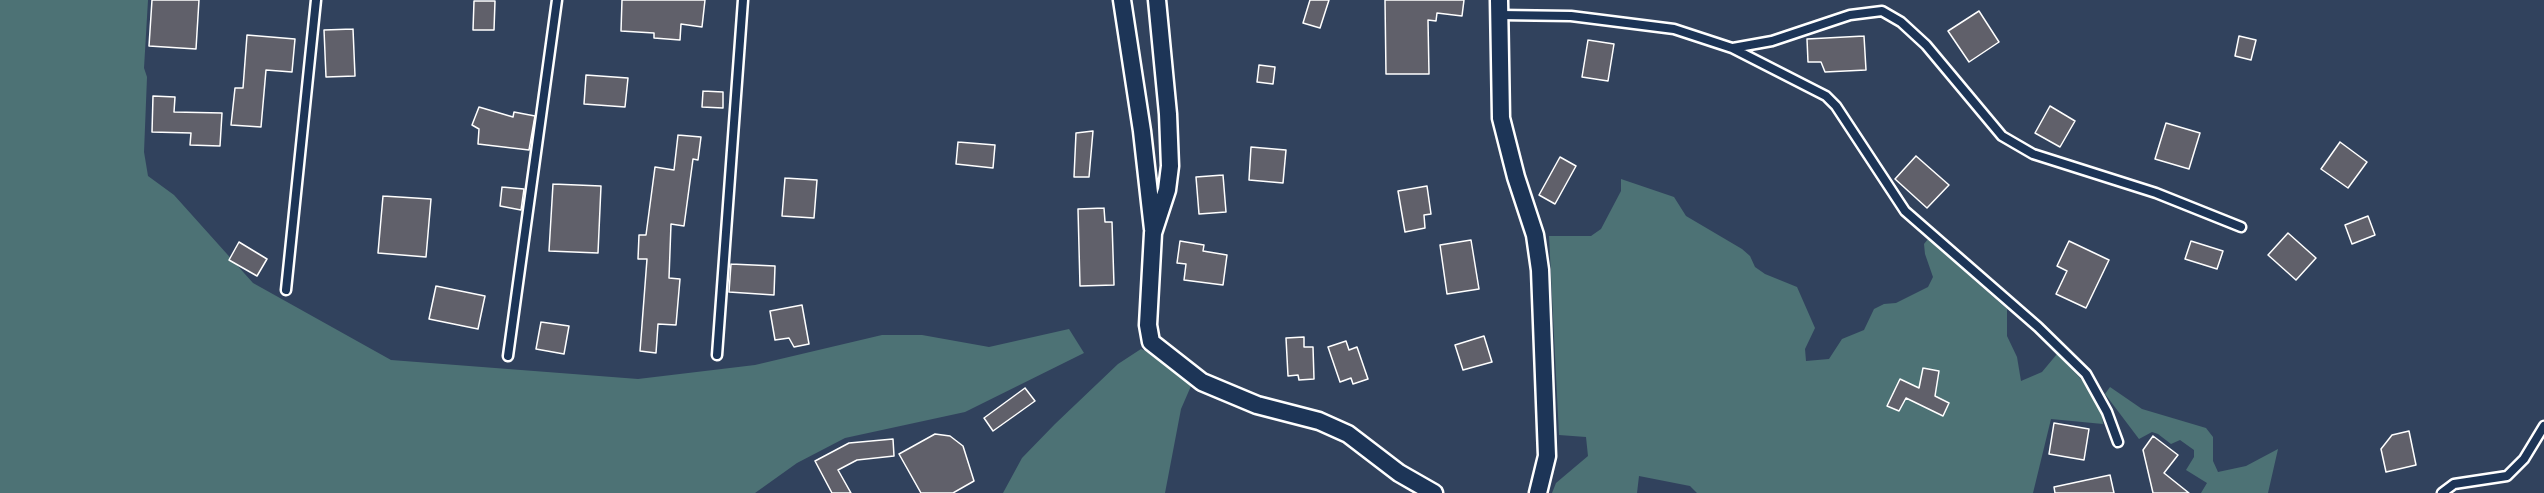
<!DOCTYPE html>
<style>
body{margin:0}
canvas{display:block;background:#31425d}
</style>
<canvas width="2544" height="493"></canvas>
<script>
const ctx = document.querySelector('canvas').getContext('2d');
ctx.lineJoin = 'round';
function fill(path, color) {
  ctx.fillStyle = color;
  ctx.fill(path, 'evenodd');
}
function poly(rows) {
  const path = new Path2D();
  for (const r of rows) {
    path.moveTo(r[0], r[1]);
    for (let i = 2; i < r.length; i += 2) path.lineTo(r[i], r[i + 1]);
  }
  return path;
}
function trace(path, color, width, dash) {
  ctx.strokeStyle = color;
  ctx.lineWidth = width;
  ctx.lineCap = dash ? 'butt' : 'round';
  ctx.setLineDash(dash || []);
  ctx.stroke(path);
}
const green = poly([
 [0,0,148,0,144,68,147,77,144,152,148,176,174,195,253,283,391,360,638,379,755,365,882,335,922,335,989,347,1069,329,1084,353,965,412,845,438,797,463,755,493,0,493],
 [1621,179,1674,197,1686,216,1742,249,1750,256,1755,267,1765,274,1797,287,1815,328,1805,349,1806,361,1829,359,1842,339,1864,330,1874,309,1884,304,1896,303,1928,287,1933,277,1925,254,1924,244,1928,239,2007,309,2007,336,2017,357,2021,381,2042,372,2057,354,2083,381,2102,415,2103,424,2051,419,2033,493,1697,493,1690,486,1639,476,1637,493,1552,493,1556,483,1588,456,1586,437,1559,435,1549,236,1591,236,1601,229,1621,191],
 [1141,349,1154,355,1191,386,1181,409,1165,493,1003,493,1022,458,1055,424,1118,364],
 [2110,387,2142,409,2206,428,2213,437,2213,461,2218,472,2246,466,2278,449,2268,493,2201,493,2207,483,2186,470,2194,457,2194,450,2180,440,2171,444,2158,434,2152,432,2139,439,2105,394]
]);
const building = poly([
 [152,0,199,0,196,49,149,46,152,0],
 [622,0,705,0,702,27,681,24,680,40,654,38,654,33,621,31,622,0],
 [1310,0,1329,0,1320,28,1303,23,1310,0],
 [1385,0,1464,0,1462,16,1437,13,1436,21,1428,20,1429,74,1386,74,1385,0],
 [474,1,495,1,494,30,473,30,474,1],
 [1979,11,1999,42,1969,62,1948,31,1979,11],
 [353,29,355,76,326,77,324,30,353,29],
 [247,35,295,39,292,72,266,70,261,127,231,125,235,88,243,88,247,35],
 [1864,36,1866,70,1825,72,1821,62,1808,62,1807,39,1864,36],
 [2239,36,2256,40,2251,60,2235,56,2239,36],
 [1588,40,1614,44,1608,81,1582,77,1588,40],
 [1259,65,1275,67,1273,84,1257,82,1259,65],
 [586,75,628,78,625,107,584,104,586,75],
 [703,91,723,92,723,108,702,107,703,91],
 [153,96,175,97,174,112,222,113,220,146,190,145,191,133,152,132,153,96],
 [2050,106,2075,121,2060,147,2035,133,2050,106],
 [479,107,513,117,514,112,535,116,529,150,478,144,479,129,472,125,479,107],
 [2166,123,2200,133,2189,169,2155,159,2166,123],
 [1093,131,1089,177,1074,177,1076,133,1093,131],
 [678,135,701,137,698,160,693,159,684,226,671,224,669,278,680,279,676,325,658,324,656,353,640,351,647,259,638,259,639,235,646,235,655,167,674,170,678,135],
 [958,142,995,145,993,168,956,164,958,142],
 [2340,142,2367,162,2348,188,2321,169,2340,142],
 [1251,147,1286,150,1283,183,1249,180,1251,147],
 [1916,156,1949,185,1927,208,1895,179,1916,156],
 [1560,157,1576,166,1555,204,1539,195,1560,157],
 [1223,175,1226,212,1199,214,1196,177,1223,175],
 [785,178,817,180,814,218,782,216,785,178],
 [553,184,601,186,598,253,549,251,553,184],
 [1427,186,1431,214,1424,215,1425,228,1405,232,1398,191,1427,186],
 [502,187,524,189,521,210,500,206,502,187],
 [383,196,431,199,426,257,378,253,383,196],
 [1104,208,1105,222,1112,222,1114,285,1080,286,1078,209,1104,208],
 [2368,216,2375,235,2352,244,2345,225,2368,216],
 [2288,233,2316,258,2296,280,2268,255,2288,233],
 [1471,240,1479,289,1447,294,1440,245,1471,240],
 [1180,241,1204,245,1203,251,1227,255,1223,285,1184,280,1186,264,1177,263,1180,241],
 [2069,241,2109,260,2086,308,2056,294,2067,271,2057,266,2069,241],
 [2191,241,2223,251,2217,269,2185,259,2191,241],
 [239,242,267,259,257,276,229,260,239,242],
 [731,264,775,266,774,295,729,292,731,264],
 [436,286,485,296,478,329,429,319,436,286],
 [802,305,809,344,794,347,789,338,775,340,770,311,802,305],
 [541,322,569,326,564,354,536,349,541,322],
 [1484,336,1492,362,1463,370,1455,345,1484,336],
 [1304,337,1304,347,1313,347,1314,379,1299,380,1298,375,1288,376,1286,338,1304,337],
 [1346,341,1349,350,1357,347,1368,379,1353,384,1351,378,1340,382,1328,347,1346,341],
 [1923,368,1939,371,1935,396,1949,403,1943,416,1906,398,1899,411,1887,406,1900,379,1919,388,1923,368],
 [1025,388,1035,401,993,431,984,418,1025,388],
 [2054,423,2089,429,2084,460,2049,454,2054,423],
 [2409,431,2416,465,2386,472,2381,449,2392,435,2409,431],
 [935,434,950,436,963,446,974,481,953,493,921,493,899,454,935,434],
 [2153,436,2178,455,2164,473,2189,493,2153,493,2143,450,2153,436],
 [893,439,894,456,857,460,838,470,851,493,832,493,815,461,849,443,893,439],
 [2110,475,2114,493,2055,493,2054,487,2110,475]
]);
const service = poly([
 [1500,15,1571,16,1674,29,1732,48,1826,96,1836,106,1905,211,2038,327,2086,374,2107,412,2118,442],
 [1733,48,1772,41,1850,15,1882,11,1901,22,1926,45,2002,136,2033,154,2156,193,2241,227],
 [286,290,316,0],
 [717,355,743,0],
 [508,356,557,0],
 [2442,493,2454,484,2507,476,2524,459,2544,426]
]);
const minor = poly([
 [1122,0,1142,131,1153,229],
 [1157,0,1168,114,1170,166,1167,190,1153,233,1148,325,1151,342,1202,382,1257,405,1319,421,1348,434,1399,473,1434,493],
 [1499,0,1501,118,1516,177,1535,235,1540,270,1547,456,1538,493]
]);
fill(green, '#4d7275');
fill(building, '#60606a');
trace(building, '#fff', 1.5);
trace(service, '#fff', 13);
trace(minor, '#fff', 21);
trace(service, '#1d3557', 8);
trace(minor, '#1d3557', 16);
</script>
